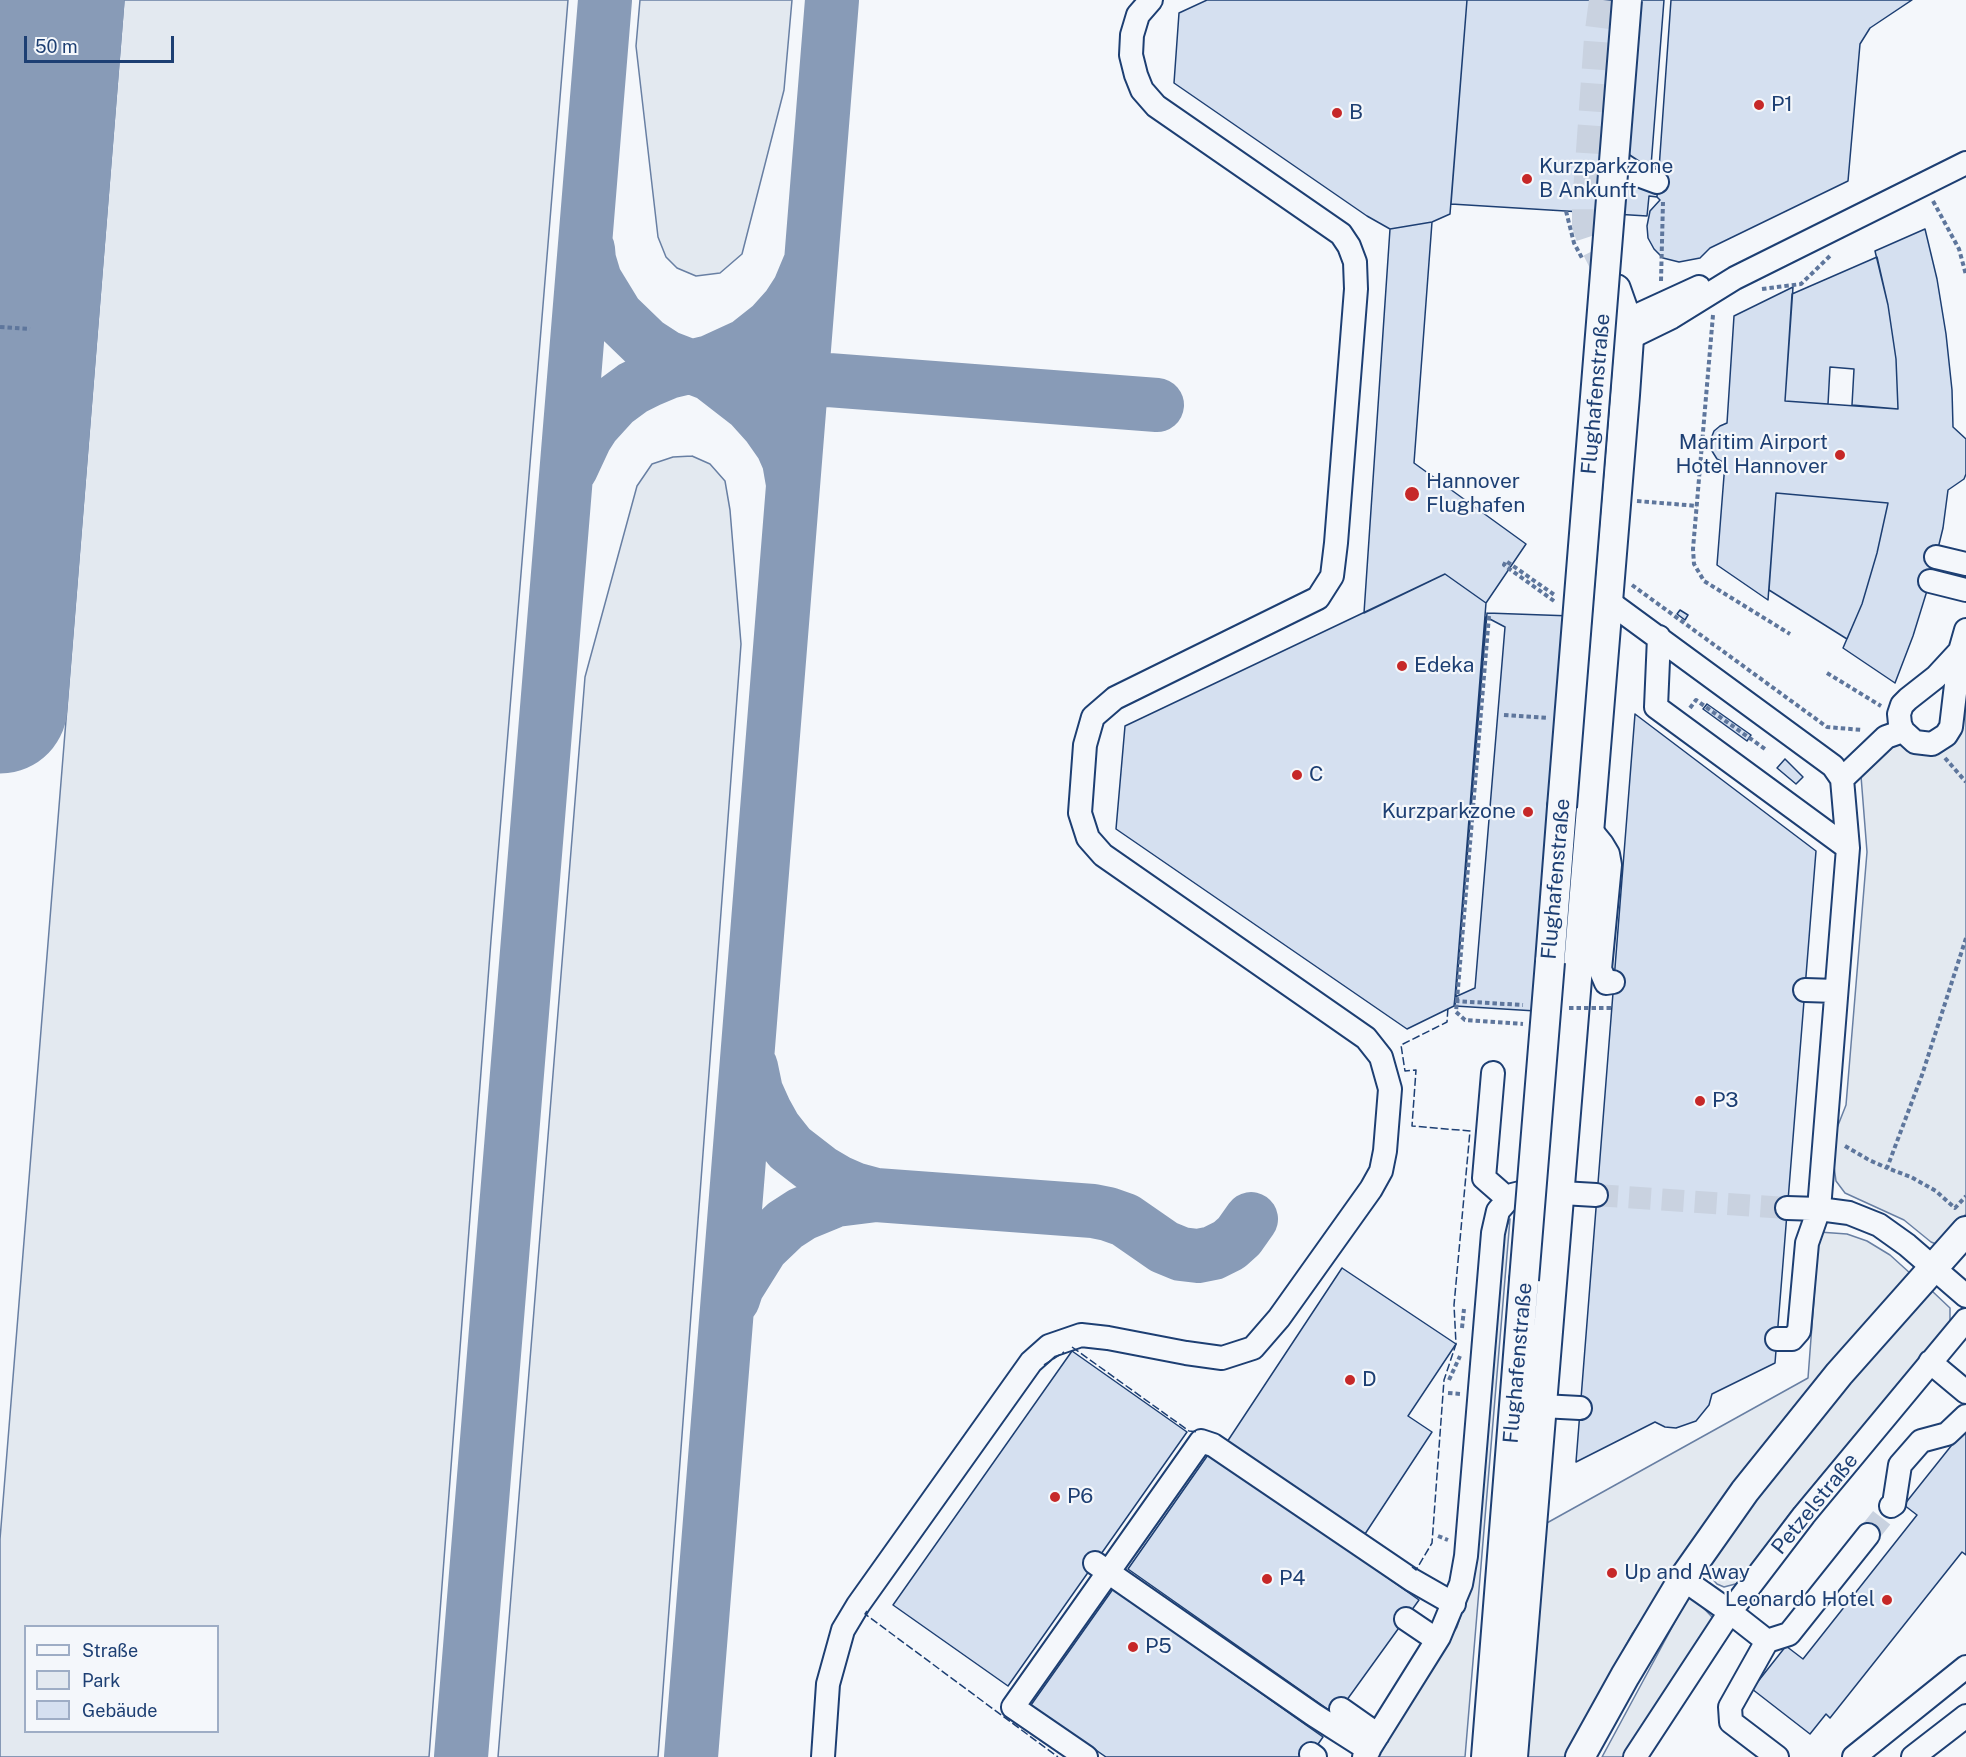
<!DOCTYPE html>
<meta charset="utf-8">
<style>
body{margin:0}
#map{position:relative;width:1966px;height:1757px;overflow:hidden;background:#f4f7fb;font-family:"Public Sans",sans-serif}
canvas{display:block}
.legend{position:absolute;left:24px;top:1625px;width:195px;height:108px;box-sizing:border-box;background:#f4f7fb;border:2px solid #9eadc5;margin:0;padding:8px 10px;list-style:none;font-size:18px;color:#1d3f73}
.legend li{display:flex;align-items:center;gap:12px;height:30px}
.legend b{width:30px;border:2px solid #9eadc5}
.scale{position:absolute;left:24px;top:36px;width:150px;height:27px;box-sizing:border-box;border:3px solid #1d3f73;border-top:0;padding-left:8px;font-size:18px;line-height:21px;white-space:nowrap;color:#1d3f73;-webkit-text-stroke:4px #f4f7fb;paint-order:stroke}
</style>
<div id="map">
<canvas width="1966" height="1757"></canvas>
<ul class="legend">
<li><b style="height:8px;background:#f4f7fb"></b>Straße</li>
<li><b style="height:16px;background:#e3e9f0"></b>Park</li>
<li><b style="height:16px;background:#d5e0f0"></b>Gebäude</li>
</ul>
<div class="scale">50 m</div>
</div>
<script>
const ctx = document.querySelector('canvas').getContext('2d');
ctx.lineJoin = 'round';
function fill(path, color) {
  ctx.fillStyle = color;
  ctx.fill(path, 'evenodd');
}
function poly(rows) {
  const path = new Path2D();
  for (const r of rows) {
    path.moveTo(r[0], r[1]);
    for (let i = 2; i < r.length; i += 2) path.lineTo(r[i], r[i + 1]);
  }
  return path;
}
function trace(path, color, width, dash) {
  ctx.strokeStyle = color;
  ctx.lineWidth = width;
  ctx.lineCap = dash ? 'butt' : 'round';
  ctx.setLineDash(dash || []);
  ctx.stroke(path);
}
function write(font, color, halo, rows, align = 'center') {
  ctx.font = font + ' "Public Sans",sans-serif';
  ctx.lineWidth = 4.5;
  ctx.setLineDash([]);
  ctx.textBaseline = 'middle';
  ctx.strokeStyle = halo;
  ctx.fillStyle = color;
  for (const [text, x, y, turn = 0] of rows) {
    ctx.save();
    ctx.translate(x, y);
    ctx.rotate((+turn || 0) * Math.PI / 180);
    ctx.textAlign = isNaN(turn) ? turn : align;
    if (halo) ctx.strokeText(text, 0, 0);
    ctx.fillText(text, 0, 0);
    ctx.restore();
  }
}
const green = poly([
 [124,0,568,0,491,940,429,1757,0,1757,0,1539,124,0],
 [26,1626,218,1626,218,1732,26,1732,26,1626],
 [640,0,792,0,784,90,742,254,720,273,696,276,677,268,666,257,658,237,636,46,640,0],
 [692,456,710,464,725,481,730,510,741,644,658,1757,498,1757,585,677,637,486,652,464,673,457,692,456],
 [1966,673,1966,1214,1942,1241,1936,1244,1931,1242,1904,1220,1845,1193,1836,1181,1833,1159,1835,1133,1846,1105,1867,852,1861,776,1883,752,1899,744,1910,750,1931,752,1966,673],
 [1510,1219,1465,1757,1377,1757,1457,1627,1475,1571,1504,1233,1510,1219],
 [1819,1232,1847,1234,1867,1241,1890,1255,1911,1274,1736,1485,1632,1634,1564,1757,1523,1757,1545,1524,1808,1378,1819,1232],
 [1932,1291,1950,1308,1950,1322,1791,1512,1739,1583,1724,1587,1717,1584,1707,1573,1708,1564,1817,1417,1932,1291],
 [1690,1594,1713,1618,1624,1757,1602,1757,1690,1594]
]);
const taxiway = poly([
 [588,249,589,260,595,280,617,316,646,344,666,357,710,374,750,405,768,425,782,445,789,461,793,484],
 [691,367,802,378,1157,405],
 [571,468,585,438,594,424,614,402,633,388,649,380,668,372,710,362,747,345,771,326,788,307,799,290,809,266],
 [751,1067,756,1091,765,1111,775,1129,790,1148,821,1172,838,1182,854,1189,876,1195,1093,1211,1108,1214,1125,1220,1164,1247,1181,1254,1198,1256,1213,1253,1229,1245,1239,1236,1251,1219],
 [733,1299,737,1287,762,1247,785,1225,802,1214,836,1200,876,1195],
 [461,1757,605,0],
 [691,1757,832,0]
]);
const runway = poly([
 [0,706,57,0]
]);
const building = poly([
 [1207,0,1467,0,1450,214,1432,222,1390,229,1367,216,1174,83,1179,13,1207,0],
 [1467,0,1664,0,1651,166,1659,166,1658,176,1657,197,1649,196,1647,216,1451,204,1467,0],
 [1671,0,1912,0,1870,28,1860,44,1848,181,1710,248,1700,258,1679,262,1663,258,1654,249,1648,238,1647,226,1650,211,1660,200,1657,197,1671,0],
 [1432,222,1414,463,1526,544,1486,603,1445,574,1364,613,1390,229,1432,222],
 [1925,229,1937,279,1946,334,1952,390,1953,427,1966,439,1966,474,1964,479,1948,490,1943,528,1930,581,1913,636,1895,683,1843,648,1862,604,1877,553,1888,503,1776,493,1768,600,1717,565,1725,463,1717,459,1712,451,1710,441,1714,431,1720,426,1727,423,1734,316,1793,287,1785,401,1898,409,1896,359,1888,305,1875,251,1925,229],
 [1877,257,1888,305,1896,359,1898,409,1852,405,1854,369,1830,367,1828,404,1785,401,1792,294,1877,257],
 [1776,493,1888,503,1877,553,1862,604,1847,639,1769,590,1776,493],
 [1445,574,1486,603,1455,997,1454,1006,1407,1029,1116,829,1125,726,1445,574],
 [1680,610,1688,615,1685,620,1677,614,1680,610],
 [1487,613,1600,617,1568,1013,1455,1006,1487,613],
 [1486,617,1505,627,1475,988,1455,997,1486,617],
 [1707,704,1751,735,1747,741,1703,709,1707,704],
 [1635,714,1816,851,1775,1363,1712,1394,1709,1405,1696,1421,1676,1428,1665,1427,1655,1422,1576,1462,1635,714],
 [1785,759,1803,777,1796,784,1777,768,1785,759],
 [1342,1268,1456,1344,1408,1416,1432,1432,1365,1534,1227,1442,1342,1268],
 [1072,1351,1187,1432,1008,1686,893,1605,1072,1351],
 [1963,1431,1966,1434,1966,1555,1962,1552,1830,1718,1826,1714,1810,1734,1752,1689,1786,1646,1803,1659,1917,1515,1904,1505,1963,1431],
 [1210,1452,1419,1600,1336,1715,1128,1569,1210,1452],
 [1113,1589,1323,1737,1309,1757,1106,1757,1031,1705,1113,1589]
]);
const minorTunnel = poly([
 [1596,1195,1787,1208],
 [1868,1535,1891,1506]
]);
const majorTunnel = poly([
 [1603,0,1598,38,1586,207,1586,225,1590,237,1610,277]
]);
const path = poly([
 [1933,201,1959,249,1966,275],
 [1566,211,1574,243,1582,258],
 [1661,281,1663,202],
 [1762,289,1801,284,1832,254],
 [1713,315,1693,549,1694,564,1704,581,1790,634],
 [0,327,30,329],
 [1637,501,1697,506],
 [1632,585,1827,727,1863,730],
 [1554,601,1504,565,1506,561,1556,596],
 [1489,616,1456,1012,1465,1020,1523,1024],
 [1827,673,1881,706],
 [1690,708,1696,700,1765,749],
 [1504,715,1548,718],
 [1945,758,1966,782],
 [1966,938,1922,1075,1887,1168,1911,1177,1936,1191,1955,1208,1966,1196],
 [1845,1146,1869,1160,1887,1168],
 [1462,1328,1464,1309],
 [1449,1380,1460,1356],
 [1448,1393,1461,1394],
 [1438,1536,1448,1540]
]);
const minor = poly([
 [1614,159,1638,175,1657,182],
 [1627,320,1699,287],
 [1629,338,1672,317,1735,278,1966,163],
 [1936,557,1966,564],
 [1930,581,1966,590],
 [1608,601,1833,766,1842,779,1848,848,1819,1209,1807,1243,1799,1331,1792,1339,1777,1339],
 [1659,637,1656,707,1848,848],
 [1960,651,1936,677,1908,699,1902,705,1899,714,1900,724,1903,731,1915,742,1932,744,1946,735,1951,727,1960,651,1966,630],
 [1842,779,1886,737,1903,731],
 [1589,828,1602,844,1608,854,1610,865,1600,969,1606,983,1613,982],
 [1805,990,1836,991],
 [1493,1073,1484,1178,1508,1199],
 [1787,1208,1819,1209,1849,1213,1879,1225,1907,1245,1966,1296],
 [1930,1362,1966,1392],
 [1542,1406,1580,1408],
 [1891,1506,1894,1504,1900,1465,1921,1441,1947,1434,1966,1416],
 [1095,1563,1314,1715,1369,1750],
 [1683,1579,1730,1612,1767,1641],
 [1406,1619,1437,1640],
 [1341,1709,1378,1735],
 [1311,1754,1315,1757],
 [823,1757,828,1684,843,1630,858,1605,1031,1362,1049,1346,1081,1335,1108,1338,1186,1353,1222,1358,1253,1348,1279,1318,1371,1189,1381,1171,1385,1151,1390,1089,1381,1057,1366,1038,1103,855,1088,838,1080,813,1085,745,1093,717,1115,698,1318,598,1332,576,1336,543,1356,289,1355,262,1349,246,1341,234,1156,106,1142,90,1136,75,1131,55,1132,35,1138,15,1151,0],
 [1086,1757,1013,1707,1201,1441,1213,1445,1412,1580,1454,1604],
 [1364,1757,1439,1637,1461,1584,1466,1556,1493,1233,1498,1211,1512,1195,1528,1191,1596,1195],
 [1635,1757,1730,1612,1804,1515,1966,1320],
 [1777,1757,1731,1722,1730,1707,1767,1641,1789,1634,1868,1535],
 [1854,1757,1966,1667],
 [1913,1757,1966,1716]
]);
const major = poly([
 [1550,962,1562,807],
 [1486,1757,1524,1280],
 [1513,1757,1625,395,1629,338,1627,320,1616,289],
 [1580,1757,1625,1676,1683,1579,1745,1491,1839,1374,1966,1231]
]);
const pathBridge = poly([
 [1455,1001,1523,1005],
 [1569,1008,1611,1008]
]);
const majorBridge = poly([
 [1562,807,1627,0],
 [1524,1280,1550,962]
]);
const fence = poly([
 [1072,1347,1189,1431,1197,1432],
 [1044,1365,1064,1352],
 [1412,1567,1416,1570,1432,1543,1444,1380,1456,1344,1454,1305,1470,1131,1412,1126,1416,1070,1405,1071,1401,1045,1447,1022,1448,1007],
 [867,1611,865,1614,1058,1757]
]);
const markers = [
 [1759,105,6,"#c62828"],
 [1337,113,6,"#c62828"],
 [1527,179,6,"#c62828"],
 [1840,455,6,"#c62828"],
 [1412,494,8,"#c62828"],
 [1402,666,6,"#c62828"],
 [1297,775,6,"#c62828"],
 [1528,812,6,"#c62828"],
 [1700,1101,6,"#c62828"],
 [1350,1380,6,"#c62828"],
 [1055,1497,6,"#c62828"],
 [1612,1573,6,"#c62828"],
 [1267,1579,6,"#c62828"],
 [1887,1600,6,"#c62828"],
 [1133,1647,6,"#c62828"]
];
const poiNames = [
 ["P1",1771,105],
 ["B",1349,113],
 ["Kurzparkzone",1539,167],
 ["B Ankunft",1539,191],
 ["Maritim Airport",1828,443,"right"],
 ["Hotel Hannover",1828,467,"right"],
 ["Hannover",1426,482],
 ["Flughafen",1426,506],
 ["Edeka",1414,666],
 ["C",1309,775],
 ["Kurzparkzone",1516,812,"right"],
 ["P3",1712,1101],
 ["D",1362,1380],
 ["P6",1067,1497],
 ["Up and Away",1624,1573],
 ["P4",1279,1579],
 ["Leonardo Hotel",1875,1600,"right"],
 ["P5",1145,1647]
];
const streetNames = [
 ["Flughafenstraße",1596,394,-85],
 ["Flughafenstraße",1556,879,-85],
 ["Flughafenstraße",1518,1363,-85],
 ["Petzelstraße",1815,1504,-51]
];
fill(green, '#e3e9f0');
trace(green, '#687fa3', 1.5);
trace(taxiway, '#889bb7', 54);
trace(runway, '#889bb7', 135);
fill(building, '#d5e0f0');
trace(building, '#1d3f73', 1.5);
trace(minorTunnel, '#c9d2e0', 22, [22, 11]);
trace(majorTunnel, '#c9d2e0', 28, [28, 14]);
trace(minor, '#1d3f73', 26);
trace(major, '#1d3f73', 32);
trace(path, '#5e769c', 4, [4.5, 3]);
trace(minor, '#f4f7fb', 22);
trace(major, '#f4f7fb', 28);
trace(majorBridge, '#1d3f73', 32, []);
trace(pathBridge, '#5e769c', 4, [4.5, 3]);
trace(majorBridge, '#f4f7fb', 28);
trace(fence, '#1d3f73', 1.5, [8, 3]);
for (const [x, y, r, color] of markers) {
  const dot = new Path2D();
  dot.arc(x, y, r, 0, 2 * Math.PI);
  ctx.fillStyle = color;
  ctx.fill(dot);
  trace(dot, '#f4f7fb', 2);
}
write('21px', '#1d3f73', '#f4f7fb', poiNames, 'left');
write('21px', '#1d3f73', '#f4f7fb', streetNames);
</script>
